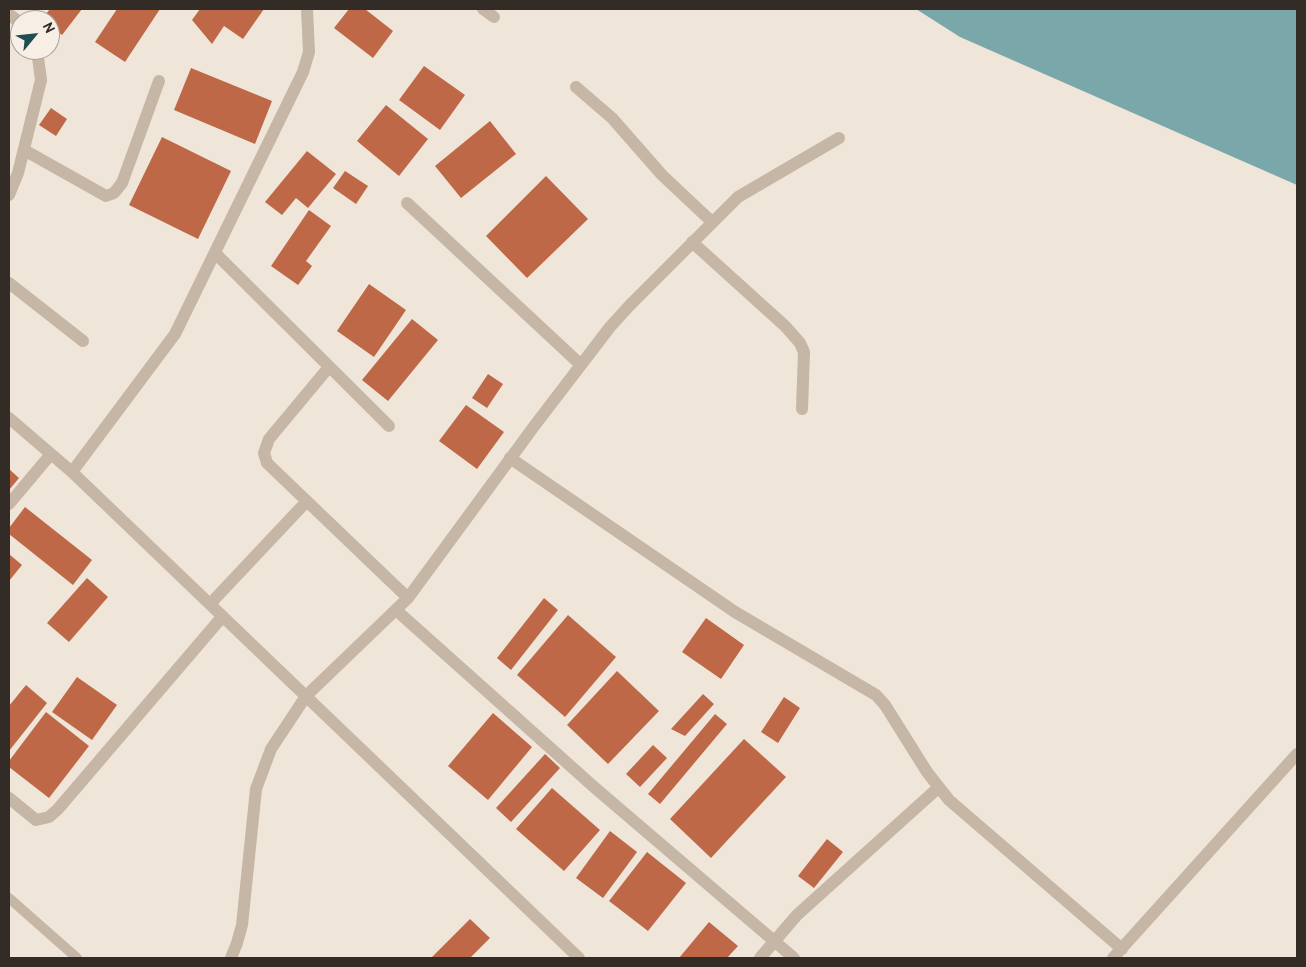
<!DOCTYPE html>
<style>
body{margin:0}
#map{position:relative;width:1306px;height:967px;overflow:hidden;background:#efe5d9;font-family:Overpass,sans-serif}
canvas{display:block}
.frame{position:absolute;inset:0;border:10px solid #332b26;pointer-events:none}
.north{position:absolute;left:10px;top:10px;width:50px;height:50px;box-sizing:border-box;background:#f7efe5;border:1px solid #a9a199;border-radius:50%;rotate:62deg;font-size:14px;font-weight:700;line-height:20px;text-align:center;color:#332b26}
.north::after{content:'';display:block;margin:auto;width:18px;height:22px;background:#1f4d51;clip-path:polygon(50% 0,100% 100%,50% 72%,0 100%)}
</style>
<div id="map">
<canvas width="1306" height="967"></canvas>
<div class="frame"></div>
<div class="north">N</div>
</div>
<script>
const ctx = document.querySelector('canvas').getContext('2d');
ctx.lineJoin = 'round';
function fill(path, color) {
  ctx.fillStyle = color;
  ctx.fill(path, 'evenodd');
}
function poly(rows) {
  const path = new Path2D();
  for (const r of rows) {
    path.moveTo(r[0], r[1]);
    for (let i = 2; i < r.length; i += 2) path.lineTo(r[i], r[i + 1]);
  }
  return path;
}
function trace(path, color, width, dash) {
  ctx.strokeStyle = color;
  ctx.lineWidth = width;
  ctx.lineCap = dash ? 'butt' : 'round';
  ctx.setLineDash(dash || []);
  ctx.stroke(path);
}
const water = poly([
 [916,9,1297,9,1297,185,960,37]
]);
const building = poly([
 [50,9,82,9,62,35,50,26,50,20,41,20],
 [117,9,160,9,125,62,95,42],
 [200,9,264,9,243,39,224,26,212,44,192,20],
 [349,9,365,9,393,31,373,58,334,28],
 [424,66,465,95,440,130,399,100],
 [191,68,272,101,255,144,174,110],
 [386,105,428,139,399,176,357,141],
 [51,108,67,119,56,136,39,125],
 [490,121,516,154,461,198,435,166],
 [162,137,231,171,198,239,129,205],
 [307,151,336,174,308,208,296,198,282,215,265,202],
 [345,171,368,186,356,204,333,188],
 [546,176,588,219,527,278,486,236],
 [309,210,331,226,306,261,312,266,298,285,271,266],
 [369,284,406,310,374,357,337,331],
 [412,319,438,340,388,401,362,380],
 [488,374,503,384,487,408,472,398],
 [466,405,504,432,477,469,439,441],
 [9,469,19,478,9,490],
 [25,507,92,560,73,585,9,534,9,528],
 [9,554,22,565,9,581],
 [87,578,108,597,69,642,47,623],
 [544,598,558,610,511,670,497,658],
 [568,615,616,657,565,717,517,675],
 [706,618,744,645,721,679,682,652],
 [617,671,659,711,608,764,567,725],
 [77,677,117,705,92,740,52,712],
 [26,685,47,703,9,751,9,706],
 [703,694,714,704,685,736,671,729],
 [784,697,800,708,778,743,761,732],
 [46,712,89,746,49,798,9,767,9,761],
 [493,713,532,747,488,800,448,766],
 [715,714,727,724,660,804,648,794],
 [744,739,786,777,711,858,670,819],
 [653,745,667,758,640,787,626,774],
 [545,754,560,768,511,822,496,808],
 [552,788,600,830,564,871,516,829],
 [610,831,637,852,603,898,576,878],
 [827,839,843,852,814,888,798,876],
 [647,852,686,883,648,931,609,901],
 [470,919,490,938,470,958,431,958],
 [709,922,738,946,727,958,679,958]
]);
const service = poly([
 [9,898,77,958]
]);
const minor = poly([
 [483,9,494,17],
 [9,14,20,23],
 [576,87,612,118,662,175,712,222],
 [24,150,106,196,114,193,122,183,159,81],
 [9,195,18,173,41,80,37,50],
 [407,203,581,365],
 [692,242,785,326,800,343,804,352,802,409],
 [215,253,389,426],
 [9,283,83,341],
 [329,367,269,439,264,453,267,463,408,598],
 [9,418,72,472,579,958],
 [510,458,735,612,876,695,885,705,927,772,949,800,1122,949],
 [72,472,175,334,303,72,309,52,307,9],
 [9,504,51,454],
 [210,604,307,501],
 [396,610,594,787,794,958],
 [9,798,36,820,49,817,58,809,222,617],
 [231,958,237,943,242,925,256,789,271,749,306,696,408,598,535,425,610,327,630,305,738,197,839,138],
 [760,958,797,915,938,788],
 [1113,958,1297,754]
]);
fill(water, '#7aa7aa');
fill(building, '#be6848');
trace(service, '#c6b6a6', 10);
trace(minor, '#c6b6a6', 12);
</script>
